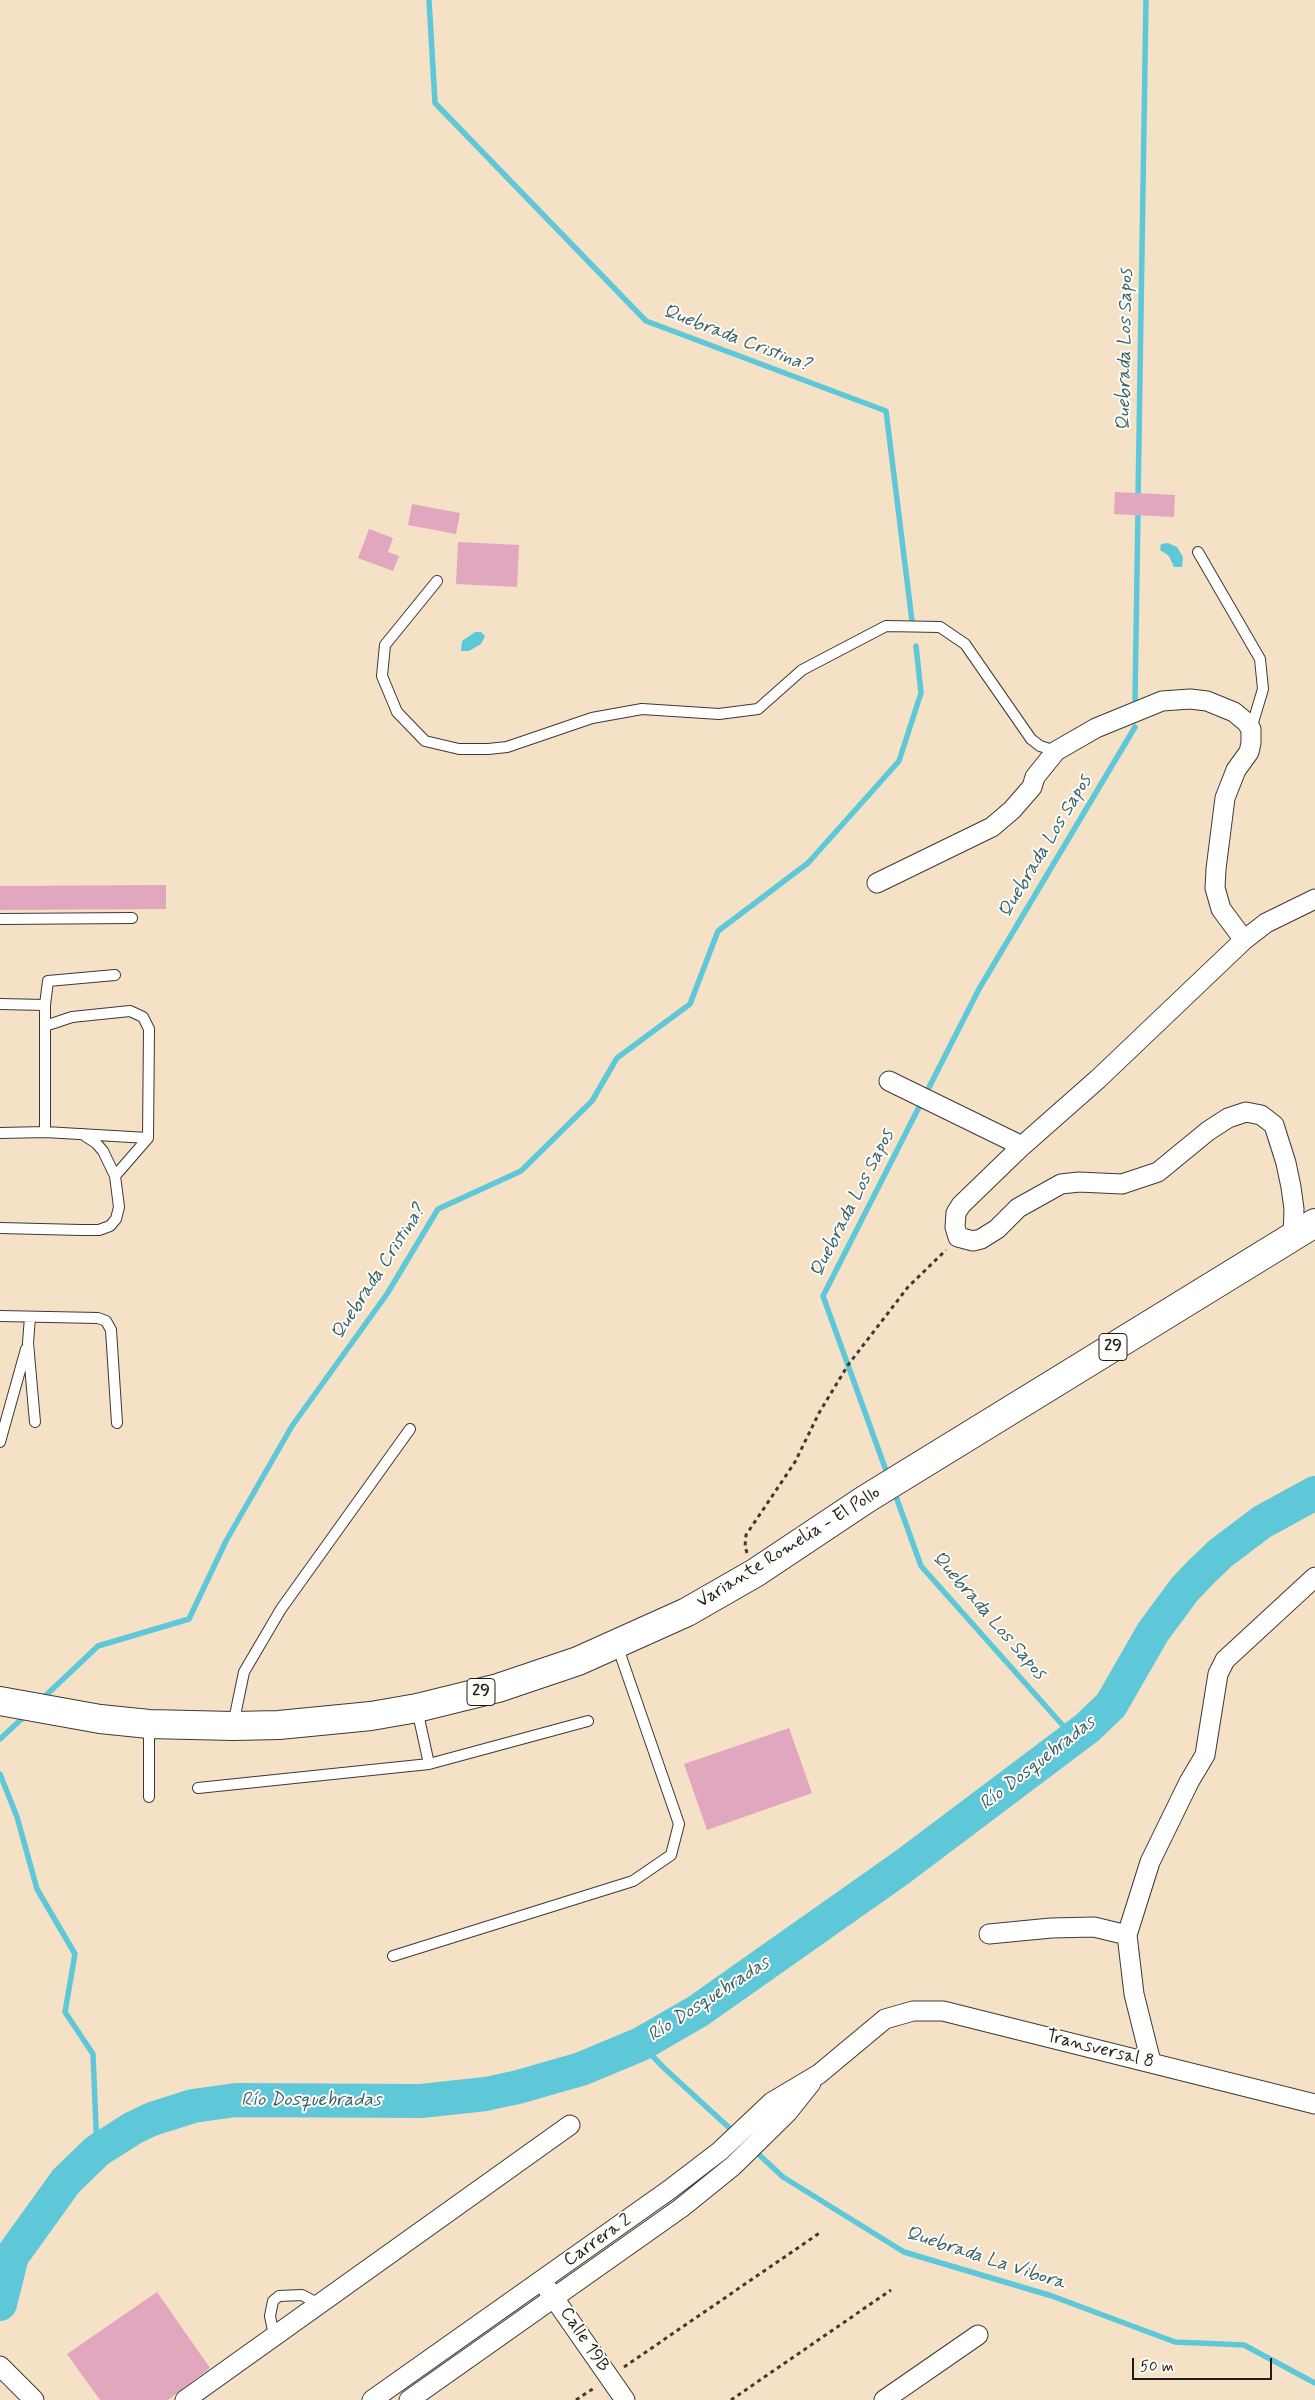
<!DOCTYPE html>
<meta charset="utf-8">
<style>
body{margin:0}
#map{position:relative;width:1315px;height:2400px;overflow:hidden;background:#f5e1c6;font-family:Mynerve,sans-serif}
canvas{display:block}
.scale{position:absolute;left:1132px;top:2358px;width:140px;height:22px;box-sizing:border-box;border:2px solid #1c1c1c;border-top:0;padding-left:6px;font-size:15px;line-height:18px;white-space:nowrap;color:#1c1c1c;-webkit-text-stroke:4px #fdfcf7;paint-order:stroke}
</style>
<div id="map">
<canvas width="1315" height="2400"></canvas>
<div class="scale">50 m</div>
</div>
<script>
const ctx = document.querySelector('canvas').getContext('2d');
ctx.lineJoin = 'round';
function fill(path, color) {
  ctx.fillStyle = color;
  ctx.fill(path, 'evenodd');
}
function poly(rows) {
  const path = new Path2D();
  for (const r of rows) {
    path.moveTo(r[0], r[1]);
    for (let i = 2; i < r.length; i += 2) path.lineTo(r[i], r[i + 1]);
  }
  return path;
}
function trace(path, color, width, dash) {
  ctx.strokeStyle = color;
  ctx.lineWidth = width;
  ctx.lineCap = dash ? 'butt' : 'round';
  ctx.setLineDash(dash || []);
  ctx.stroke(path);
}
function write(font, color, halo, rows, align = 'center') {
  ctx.font = font + ' Mynerve,sans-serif';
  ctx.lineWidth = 4;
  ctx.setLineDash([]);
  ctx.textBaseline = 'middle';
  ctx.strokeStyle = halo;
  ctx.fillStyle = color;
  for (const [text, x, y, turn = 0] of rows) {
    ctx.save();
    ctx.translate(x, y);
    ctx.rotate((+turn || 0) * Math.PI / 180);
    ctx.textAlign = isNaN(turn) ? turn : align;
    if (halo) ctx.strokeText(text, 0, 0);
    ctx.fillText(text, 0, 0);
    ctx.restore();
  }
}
const water = poly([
 [1168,543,1177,547,1183,557,1182,567,1174,567,1169,556,1160,550,1161,544],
 [475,632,481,632,485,636,481,644,469,651,461,651,462,641]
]);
const stream = poly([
 [429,0,435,103,646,321,886,411,912,621],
 [1138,500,1146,0],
 [1135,700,1138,510],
 [888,1476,823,1296,979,989,1135,727],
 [894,1491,921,1566,1074,1738],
 [42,1699,98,1646,189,1619,226,1541,292,1426,387,1294,438,1209,521,1171,592,1101,617,1058,690,1004,718,931,808,863,899,761,921,693,916,646],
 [0,1739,27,1714],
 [0,1774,17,1817,37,1889,75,1954,65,2012,93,2054,97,2151],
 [641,2044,664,2068,736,2134],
 [754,2150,783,2177,904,2252,1052,2296,1175,2342,1244,2345,1315,2383]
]);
const river = poly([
 [0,2304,12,2256,66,2181,97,2151,133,2128,152,2119,193,2106,236,2100,421,2101,486,2094,518,2087,581,2069,641,2044,698,2011,901,1868,1087,1728,1111,1705,1153,1632,1184,1590,1202,1571,1221,1553,1262,1522,1315,1493]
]);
const building = poly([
 [1115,492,1175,495,1174,517,1114,514],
 [412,504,460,513,456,534,408,525],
 [369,529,393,538,388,552,399,556,393,571,358,558],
 [458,542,519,545,517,587,456,584],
 [166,885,166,909,0,910,0,886],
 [789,1728,812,1793,707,1830,684,1764],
 [157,2292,210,2368,168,2400,100,2400,67,2354]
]);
const path = poly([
 [747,1553,745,1546,746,1535,795,1462,819,1413,848,1365,908,1287,946,1250],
 [624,2367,821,2232],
 [576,2400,594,2388],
 [731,2400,891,2290]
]);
const lane = poly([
 [1198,552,1260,659,1263,689,1251,729],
 [437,581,385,645,382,676,397,712,425,741,459,749,488,749,507,747,592,718,642,709,719,714,758,709,802,670,886,626,940,627,965,644,1031,739,1040,746,1056,751],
 [0,919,132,918],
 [0,1004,45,1005,45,1132],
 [45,1005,48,981,115,975],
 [45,1026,72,1017,130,1011,143,1017,149,1029,148,1138,115,1176],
 [0,1133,45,1132,148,1138],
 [0,1228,81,1230,99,1230,110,1226,116,1219,119,1207,115,1176,103,1151,96,1143,82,1134],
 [0,1316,98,1318,106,1321,111,1330,117,1423],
 [30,1317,28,1343,35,1422],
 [0,1442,26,1349],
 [417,1709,429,1764],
 [149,1725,149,1797],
 [233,1725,244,1672,281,1609,410,1429],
 [198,1788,429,1764,588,1721],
 [393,1956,633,1881,671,1855,679,1824,617,1645],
 [274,2335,270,2316,273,2301,279,2296,302,2295,319,2304]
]);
const street = poly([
 [877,883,992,827,1012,810,1032,787,1035,777,1056,751,1096,728,1162,701,1190,699,1207,701,1234,712,1246,722,1251,729,1251,743,1249,752,1236,770,1225,798,1216,869,1215,888,1221,909,1244,940],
 [889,1081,1022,1146],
 [1293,1237,1294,1209,1291,1187,1286,1163,1274,1125,1261,1115,1246,1112,1228,1118,1208,1131,1158,1172,1122,1184,1079,1182,1061,1184,1018,1208,997,1229,981,1239,973,1241,958,1237,955,1227,956,1213,961,1205,1022,1146,1098,1079,1244,940,1266,923,1315,899],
 [989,1934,1051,1928,1094,1927,1127,1935],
 [1151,2062,1134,1994,1127,1935,1150,1862,1189,1782,1205,1755,1218,1674,1225,1660,1315,1577],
 [547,2288,625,2400],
 [0,2366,34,2400],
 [185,2400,570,2125],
 [372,2400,669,2190,720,2151,772,2102,819,2074,885,2019,913,2011,943,2011,1315,2104],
 [409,2400,681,2208,733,2166,787,2113,811,2083],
 [884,2400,978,2335]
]);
const highway = poly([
 [0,1701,100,1719,149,1724,233,1726,279,1725,371,1716,417,1708,498,1688,578,1661,687,1612,755,1573,866,1499,1315,1223]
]);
const shields = [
 [1113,1347,28],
 [481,1692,28]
];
const shieldNames = [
 ["29",1113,1347],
 ["29",481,1692]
];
const streetNames = [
 ["Variante Romelia - El Pollo",789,1548,-32],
 ["Transversal 8",1100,2050,14],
 ["Carrera 2",598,2241,-35],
 ["Calle 19B",584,2340,56]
];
const waterNames = [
 ["Quebrada Cristina?",736,339,21],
 ["Quebrada Los Sapos",1126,350,-89],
 ["Quebrada Los Sapos",1046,847,-59],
 ["Quebrada Los Sapos",853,1204,-63],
 ["Quebrada Cristina?",379,1273,-57],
 ["Quebrada Los Sapos",988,1616,49],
 ["Río Dosquebradas",1038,1764,-38],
 ["Río Dosquebradas",709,2000,-33],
 ["Río Dosquebradas",311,2101],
 ["Quebrada La Vibora",985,2259,18]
];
fill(water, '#5ec8d9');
trace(stream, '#5ec8d9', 5.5);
trace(river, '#5ec8d9', 34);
fill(building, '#e1a7be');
trace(lane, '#3d3a36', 12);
trace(street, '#3d3a36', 21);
trace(highway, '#3d3a36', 30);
trace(path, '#3d3a36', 3, [4, 4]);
trace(lane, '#fff', 10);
trace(street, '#fff', 19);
trace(highway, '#fff', 28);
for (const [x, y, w] of shields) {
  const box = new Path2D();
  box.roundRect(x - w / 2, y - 13.5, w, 27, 4);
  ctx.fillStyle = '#fdfcf7';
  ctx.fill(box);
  trace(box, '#1c1c1c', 1);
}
write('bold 16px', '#1c1c1c', null, shieldNames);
write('18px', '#1c1c1c', '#fdfcf7', streetNames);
write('italic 19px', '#366168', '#fdfcf7', waterNames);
</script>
